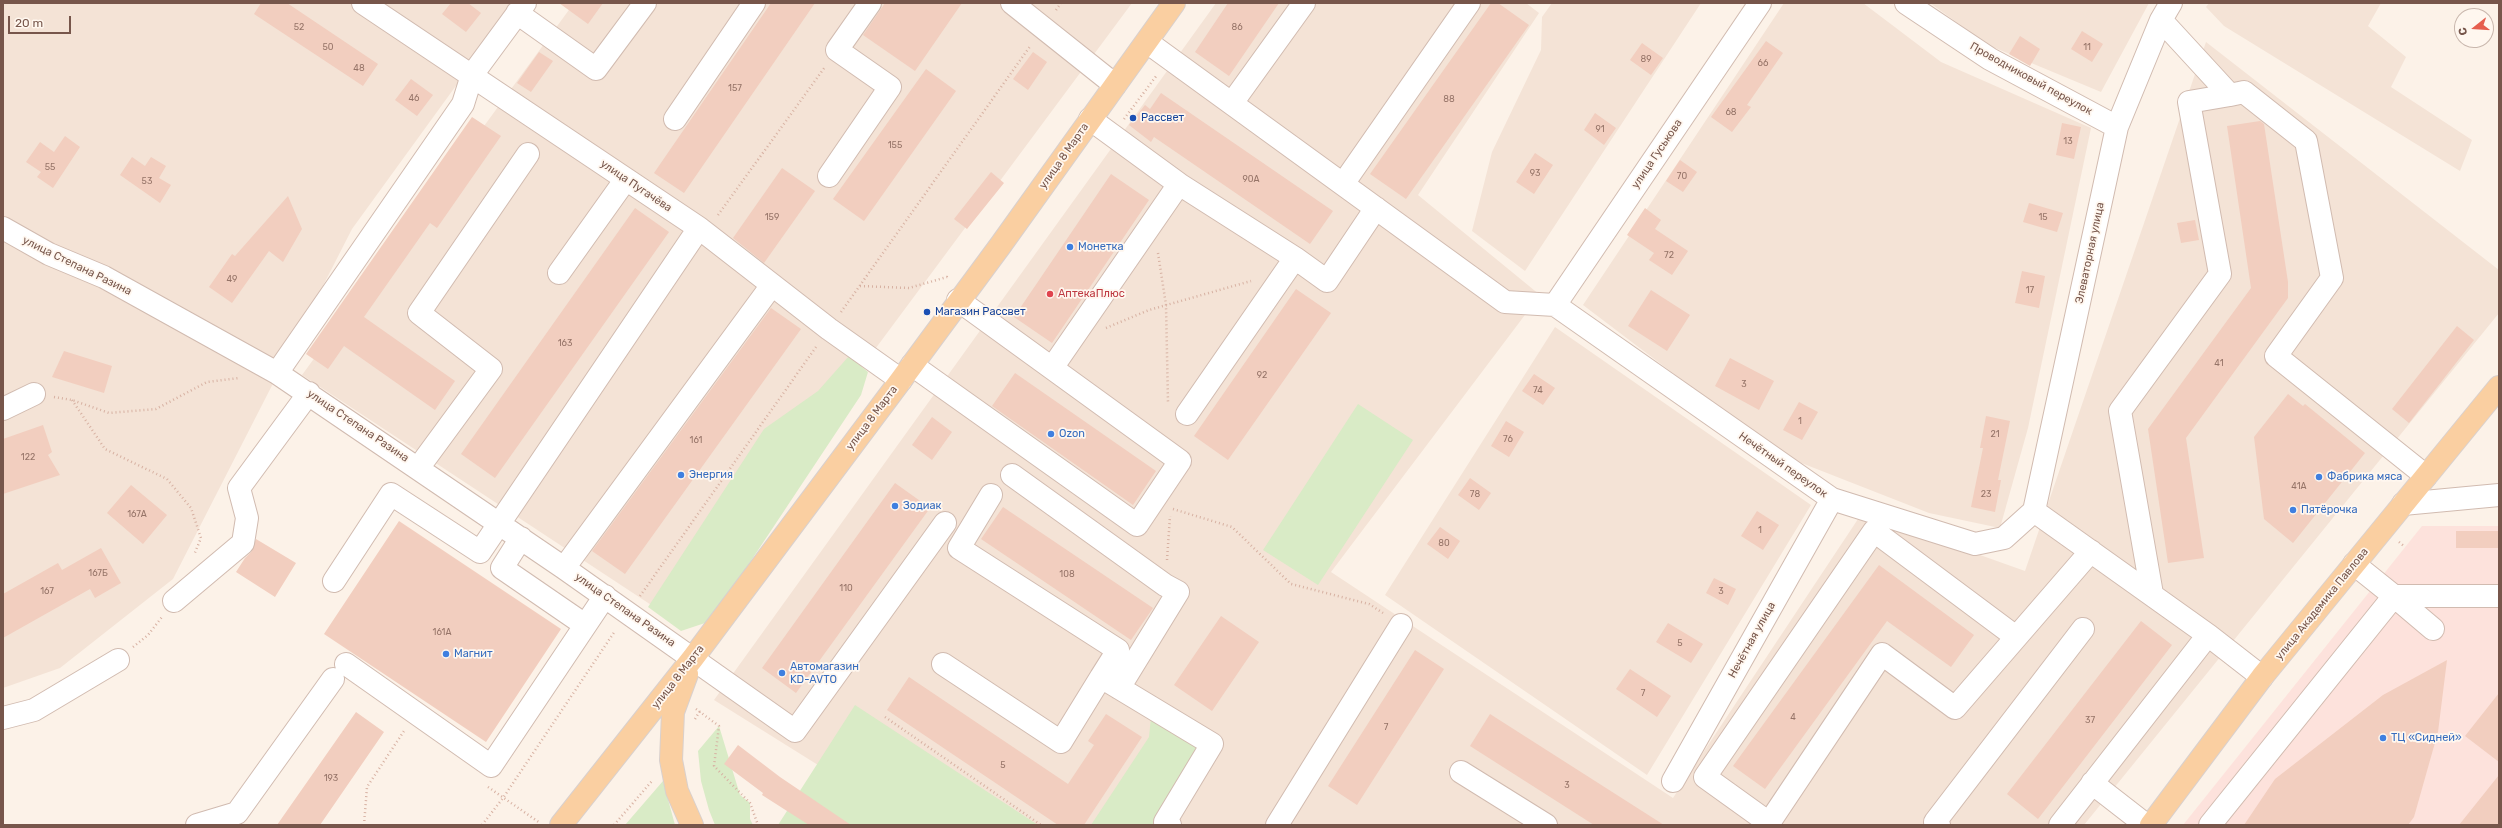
<!DOCTYPE html>
<meta charset="utf-8">
<style>
body{margin:0}
#map{position:relative;width:2502px;height:828px;overflow:hidden;background:#fcf2e8;font-family:Rubik,sans-serif}
canvas{display:block}
.frame{position:absolute;inset:0;border:4px solid #77564b;pointer-events:none}
.north{position:absolute;left:2454px;top:8px;width:40px;height:40px;box-sizing:border-box;background:#fff7ef;border:1px solid #c9b7ad;border-radius:50%;rotate:253deg;font-size:11px;font-weight:700;line-height:16px;text-align:center;color:#77564b}
.north::after{content:'';display:block;margin:auto;width:14px;height:18px;background:#e65e4e;clip-path:polygon(50% 0,100% 100%,50% 72%,0 100%)}
.scale{position:absolute;left:8px;top:16px;width:63px;height:18px;box-sizing:border-box;border:2px solid #77564b;border-top:0;padding-left:5px;font-size:12px;line-height:14px;white-space:nowrap;color:#77564b;-webkit-text-stroke:3px #fff7ef;paint-order:stroke}
</style>
<div id="map">
<canvas width="2502" height="828"></canvas>
<div class="frame"></div>
<div class="north">С</div>
<div class="scale">20 m</div>
</div>
<script>
const ctx = document.querySelector('canvas').getContext('2d');
ctx.lineJoin = 'round';
function fill(path, color) {
  ctx.fillStyle = color;
  ctx.fill(path, 'evenodd');
}
function poly(rows) {
  const path = new Path2D();
  for (const r of rows) {
    path.moveTo(r[0], r[1]);
    for (let i = 2; i < r.length; i += 2) path.lineTo(r[i], r[i + 1]);
  }
  return path;
}
function trace(path, color, width, dash) {
  ctx.strokeStyle = color;
  ctx.lineWidth = width;
  ctx.lineCap = dash ? 'butt' : 'round';
  ctx.setLineDash(dash || []);
  ctx.stroke(path);
}
function write(font, color, halo, rows, align = 'center') {
  ctx.font = font + ' Rubik,sans-serif';
  ctx.lineWidth = 3.5;
  ctx.setLineDash([]);
  ctx.textBaseline = 'middle';
  ctx.strokeStyle = halo;
  ctx.fillStyle = color;
  for (const [text, x, y, turn = 0] of rows) {
    ctx.save();
    ctx.translate(x, y);
    ctx.rotate((+turn || 0) * Math.PI / 180);
    ctx.textAlign = isNaN(turn) ? turn : align;
    if (halo) ctx.strokeText(text, 0, 0);
    ctx.fillText(text, 0, 0);
    ctx.restore();
  }
}
const residential = poly([
 [3,3,516,3,352,229,173,579,60,668,3,688],
 [574,3,1132,3,674,620,302,375],
 [1216,3,1526,3,1539,13,1418,195,1540,295,1331,572,1673,798,1862,513,2025,571,2206,42,2499,270,2499,313,2084,825,914,825,714,700],
 [1552,3,1701,3,1525,271,1472,231,1492,152,1541,50,1542,17],
 [1784,3,1863,3,1941,62,2091,128,2028,428,2000,528,1929,513,1781,455,1583,305],
 [1930,3,2149,3,2101,92,1988,45],
 [2209,3,2381,3,2368,26,2406,57,2391,87,2472,140,2460,171,2224,26,2206,7],
 [1555,327,1811,505,1647,775,1385,595]
]);
const commercial = poly([
 [2422,526,2499,526,2499,825,2183,825]
]);
const green = poly([
 [849,356,868,372,861,395,711,621,681,631,648,607,764,429,818,391],
 [1358,404,1413,440,1318,585,1263,550],
 [855,705,1038,825,778,825],
 [1151,717,1200,749,1155,825,1091,825,1149,737],
 [719,726,740,795,750,803,750,819,753,825,715,825,709,810,701,781,698,751],
 [663,781,675,825,625,825]
]);
const building = poly([
 [261,3,287,3,378,64,363,86,254,14],
 [451,3,468,3,481,13,466,32,442,14],
 [559,3,603,3,588,24],
 [771,3,815,3,684,193,654,173],
 [885,3,962,3,915,71,863,35],
 [1228,3,1279,3,1229,76,1195,52],
 [1491,3,1498,3,1529,25,1406,199,1370,174],
 [2082,31,2103,44,2092,62,2071,49],
 [2020,36,2040,49,2030,66,2009,54],
 [1766,41,1783,53,1747,105,1751,107,1732,132,1711,117],
 [1642,43,1663,58,1651,75,1630,60],
 [539,52,553,61,531,92,517,83],
 [1033,52,1047,62,1028,90,1013,79],
 [926,69,956,91,864,221,833,199],
 [411,79,433,95,417,116,395,100],
 [1161,93,1333,211,1310,244,1154,137,1151,142,1129,125,1145,105,1150,109],
 [1595,113,1616,128,1604,145,1584,130],
 [472,117,501,136,437,228,430,223,364,317,455,381,435,410,344,346,328,369,306,354],
 [2260,121,2264,124,2288,282,2288,298,2186,438,2204,558,2168,563,2148,429,2251,288,2227,126],
 [2062,123,2081,127,2074,159,2056,155],
 [65,136,80,147,53,188,37,177,41,172,26,162,40,142,54,152],
 [1535,153,1553,165,1534,194,1516,182],
 [132,157,145,166,151,157,166,166,159,178,171,185,160,203,120,175],
 [1680,160,1697,172,1683,192,1666,181],
 [782,168,815,191,764,263,733,238],
 [991,172,1004,183,967,229,954,219],
 [1111,174,1149,200,1052,343,1014,317],
 [288,196,302,229,283,262,269,251,232,303,209,287,232,254,235,256],
 [2029,203,2063,213,2057,232,2023,222],
 [635,208,669,232,495,478,461,454],
 [1645,208,1661,220,1655,229,1688,251,1672,275,1649,260,1654,253,1627,235],
 [2195,220,2199,240,2181,243,2177,223],
 [2022,271,2045,276,2039,308,2015,303],
 [1296,289,1331,313,1228,460,1194,436],
 [1651,290,1690,315,1667,351,1628,326],
 [771,308,801,329,625,574,592,551],
 [2457,326,2474,340,2409,423,2392,409],
 [64,351,112,366,104,393,52,377],
 [1730,358,1774,381,1759,410,1715,386],
 [1015,373,1156,471,1133,505,992,406],
 [1534,374,1555,388,1543,405,1522,391],
 [2288,394,2303,406,2305,404,2365,453,2293,543,2264,519,2254,437],
 [1799,402,1818,412,1802,440,1783,430],
 [1986,416,2010,421,1998,480,2001,480,1995,512,1971,507,1983,448,1980,448],
 [932,417,952,432,932,460,912,445],
 [1506,421,1524,432,1509,457,1491,446],
 [43,425,52,452,48,455,60,475,3,494,3,439],
 [1470,478,1491,493,1479,510,1458,495],
 [895,483,930,508,796,693,762,668],
 [131,485,167,515,143,544,107,513],
 [1003,507,1153,608,1131,640,981,539],
 [1757,511,1779,525,1763,550,1741,536],
 [399,521,561,629,486,742,324,634],
 [1440,527,1460,541,1448,559,1427,544],
 [2456,531,2499,531,2499,548,2456,548],
 [256,539,296,563,275,597,236,572,245,558,251,552],
 [101,548,121,583,95,598,90,589,3,638,3,594,58,563,62,570],
 [1879,565,1974,635,1951,667,1887,621,1765,789,1733,766],
 [1714,578,1736,589,1728,605,1706,593],
 [1221,616,1259,642,1212,711,1174,685],
 [2141,621,2172,645,2038,819,2007,794],
 [1668,623,1703,644,1691,663,1656,642],
 [1415,650,1444,669,1357,805,1328,786],
 [2447,660,2438,732,2414,817,2408,825,2244,825,2275,779,2383,695],
 [1630,669,1671,696,1657,717,1616,689],
 [909,677,1068,784,1094,745,1088,741,1106,714,1142,737,1084,825,1058,825,887,710],
 [2499,693,2499,762,2465,736],
 [356,712,384,732,320,825,277,825],
 [1490,714,1664,825,1594,825,1470,746],
 [738,745,780,777,851,825,809,825,762,795,763,793,724,764],
 [2499,775,2499,825,2459,825]
]);
const path = poly([
 [1056,10,1061,3],
 [1124,119,1157,75],
 [718,215,825,67],
 [1158,253,1166,305,1168,403],
 [860,286,909,288,947,277,949,279],
 [841,312,1031,45],
 [1106,328,1149,310,1251,281],
 [54,397,72,400,109,413,156,409,207,382,239,378],
 [72,400,105,449,167,479,191,508,201,538,194,555],
 [1173,509,1232,527,1291,584,1369,604,1383,613],
 [2399,542,2405,547],
 [1167,560,1170,516],
 [640,596,816,347],
 [133,647,148,635,162,617],
 [696,709,719,726,714,766,750,803,758,825],
 [885,717,1041,825],
 [695,719,700,711],
 [488,787,540,823],
 [364,825,367,787,404,731],
 [482,825,503,798,615,631],
 [614,825,652,781]
]);
const minor = poly([
 [363,3,699,228,829,329,901,380],
 [1012,3,1115,85],
 [1906,3,1990,59,2117,127],
 [517,13,596,69,645,3],
 [1147,42,1505,302,1555,305],
 [2230,95,2244,92,2306,141,2332,278,2276,356,2426,476],
 [1232,103,1304,3],
 [675,119,754,3],
 [829,176,890,87,837,50,870,3],
 [1179,184,1295,258,1187,414],
 [1343,184,1469,3],
 [3,228,49,254,104,277,277,373,564,568,795,731,945,523],
 [1295,258,1327,281,1376,208],
 [559,273,626,179],
 [1555,305,1832,499,1975,544,2004,538,2034,511],
 [1555,305,1760,3],
 [912,365,1137,525,1180,461,958,300],
 [1052,368,1179,184,1090,119],
 [277,373,463,104,472,75,525,3],
 [3,409,34,394],
 [419,467,491,369,419,313,528,154],
 [1012,475,1165,585,1178,592,1119,688],
 [991,495,959,548,1118,650,1101,677],
 [2403,504,2499,495],
 [2034,511,2117,127,2161,20,2171,3],
 [2034,511,2208,635,2060,825],
 [521,538,502,568,585,625],
 [564,568,772,285],
 [334,581,391,494,480,552,699,228],
 [2152,594,2120,411,2220,274,2189,102,2230,95,2161,20],
 [2394,596,2499,596],
 [2394,596,2433,629],
 [174,601,243,543,247,518,239,488,309,393],
 [2208,635,2262,677],
 [2016,637,1874,531,1705,777,1769,823,1882,654,1955,708,2091,551],
 [346,664,491,766,605,596],
 [943,664,1061,742,1101,677,1212,744,1165,822,1170,825],
 [3,718,34,710,118,660],
 [1461,772,1546,825],
 [1673,781,1832,499],
 [2092,783,2146,825],
 [197,825,237,813,333,679],
 [1277,825,1401,625],
 [1939,825,1935,822,2083,629],
 [2210,825,2394,596,2354,564]
]);
const major = poly([
 [687,674,673,712,671,760,677,791,692,825],
 [561,825,693,658,901,380,1000,246,1174,3],
 [2151,825,2262,677,2499,387]
]);
const markers = [
 [1133,118,4,"#1a4fb4"],
 [1070,247,4,"#3f7fe0"],
 [1050,294,4,"#e0444e"],
 [927,312,4,"#1a4fb4"],
 [1051,434,4,"#3f7fe0"],
 [681,475,4,"#3f7fe0"],
 [2319,477,4,"#3f7fe0"],
 [895,506,4,"#3f7fe0"],
 [2293,510,4,"#3f7fe0"],
 [446,654,4,"#3f7fe0"],
 [782,673,4,"#3f7fe0"],
 [2383,738,4,"#3f7fe0"]
];
const numberNames = [
 ["52",299,27],
 ["86",1237,27],
 ["50",328,47],
 ["11",2087,47],
 ["89",1646,59],
 ["66",1763,63],
 ["48",359,68],
 ["157",735,88],
 ["46",414,98],
 ["88",1449,99],
 ["68",1731,112],
 ["91",1600,129],
 ["13",2068,141],
 ["155",895,145],
 ["55",50,167],
 ["93",1535,173],
 ["70",1682,176],
 ["90А",1251,179],
 ["53",147,181],
 ["159",772,217],
 ["15",2043,217],
 ["72",1669,255],
 ["49",232,279],
 ["17",2030,290],
 ["163",565,343],
 ["41",2219,363],
 ["92",1262,375],
 ["3",1744,384],
 ["74",1538,390],
 ["1",1800,421],
 ["21",1995,434],
 ["76",1508,439],
 ["161",696,440],
 ["122",28,457],
 ["41А",2299,486],
 ["78",1475,494],
 ["23",1986,494],
 ["167А",137,514],
 ["1",1760,530],
 ["80",1444,543],
 ["167Б",98,573],
 ["108",1067,574],
 ["110",846,588],
 ["167",47,591],
 ["3",1721,591],
 ["161А",442,632],
 ["5",1680,643],
 ["7",1643,693],
 ["4",1793,717],
 ["37",2090,720],
 ["7",1386,727],
 ["5",1003,765],
 ["193",331,778],
 ["3",1567,785]
];
const streetNames = [
 ["Проводниковый переулок",2031,79,29],
 ["улица Гуськова",1657,154,-56],
 ["улица 8 Марта",1064,156,-55],
 ["улица Пугачёва",636,186,34],
 ["Элеваторная улица",2090,253,-78],
 ["улица Степана Разина",77,266,26],
 ["улица 8 Марта",872,418,-53],
 ["улица Степана Разина",358,426,34],
 ["Нечётный переулок",1783,465,35],
 ["улица Академика Павлова",2322,604,-51],
 ["улица Степана Разина",625,610,35],
 ["Нечётная улица",1752,640,-61],
 ["улица 8 Марта",678,677,-52]
];
const transitNames = [
 ["Рассвет",1141,118],
 ["Магазин Рассвет",935,312]
];
const shopNames = [
 ["Монетка",1078,247],
 ["Ozon",1059,434],
 ["Энергия",689,475],
 ["Фабрика мяса",2327,477],
 ["Зодиак",903,506],
 ["Пятёрочка",2301,510],
 ["Магнит",454,654],
 ["Автомагазин",790,667],
 ["KD-AVTO",790,680],
 ["ТЦ «Сидней»",2391,738]
];
const healthNames = [
 ["АптекаПлюс",1058,294]
];
fill(residential, '#f4e3d6');
fill(commercial, '#fde2dc');
fill(green, '#d9ebc6');
fill(building, '#f2cebf');
trace(minor, '#d1bbb0', 24);
trace(major, '#d9d0cd', 24);
trace(path, '#d7b1a2', 2.5, [1, 3]);
trace(minor, '#fff', 22);
trace(major, '#facfa1', 22);
for (const [x, y, r, color] of markers) {
  const dot = new Path2D();
  dot.arc(x, y, r, 0, 2 * Math.PI);
  ctx.fillStyle = color;
  ctx.fill(dot);
  trace(dot, '#fff7ef', 1.5);
}
write('9px', '#967468', null, numberNames);
write('11px', '#77564b', '#fff7ef', streetNames);
write('11px', '#164399', '#fff7ef', transitNames, 'left');
write('11px', '#366cbe', '#fff7ef', shopNames, 'left');
write('11px', '#be3a42', '#fff7ef', healthNames, 'left');
</script>
